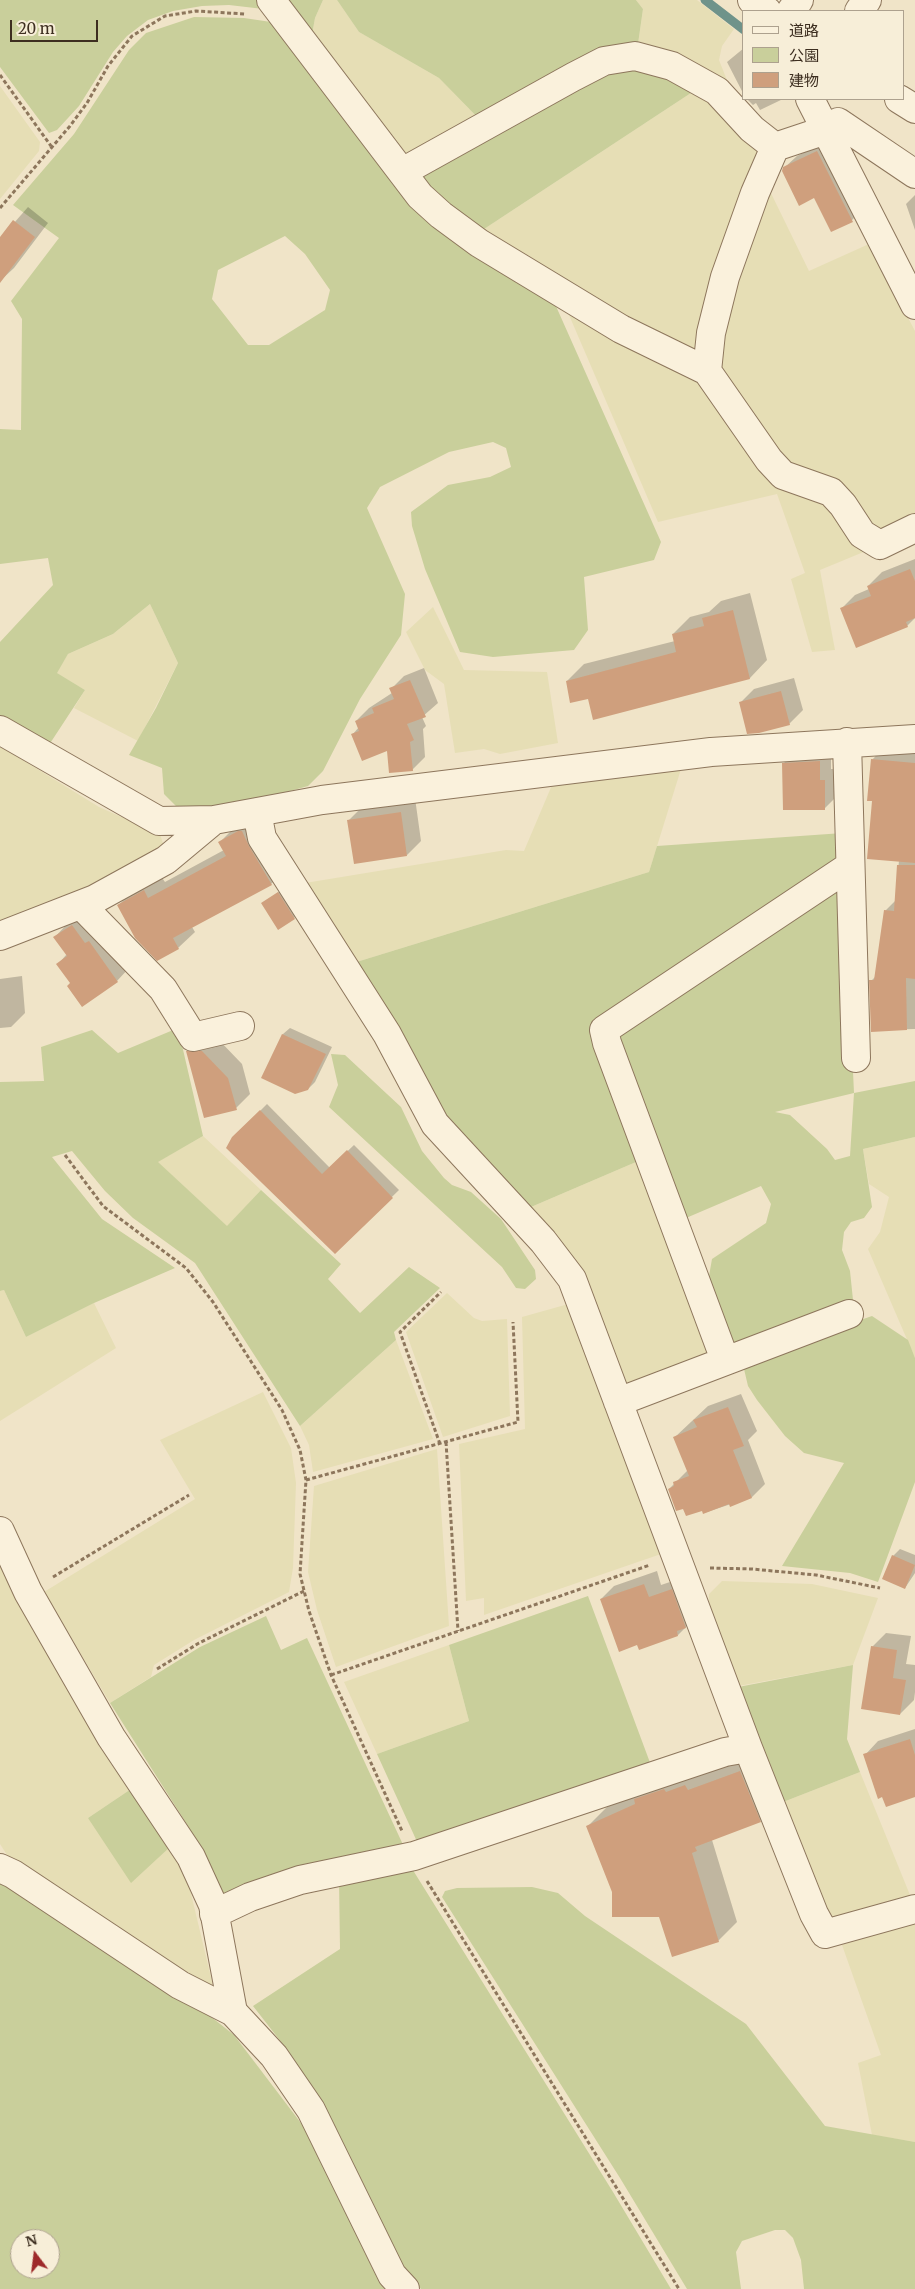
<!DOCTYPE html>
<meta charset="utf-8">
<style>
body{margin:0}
#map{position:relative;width:915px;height:2289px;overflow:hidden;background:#f0e4c8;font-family:Merriweather,"Noto Sans JP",serif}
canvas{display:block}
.legend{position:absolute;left:742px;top:10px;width:162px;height:90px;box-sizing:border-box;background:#f7eed8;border:1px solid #ada18e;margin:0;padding:6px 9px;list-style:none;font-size:15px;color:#3d2e20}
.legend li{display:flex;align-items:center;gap:10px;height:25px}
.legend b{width:25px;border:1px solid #ada18e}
.north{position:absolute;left:10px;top:2229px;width:50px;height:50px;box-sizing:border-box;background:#f7eed8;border:1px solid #ada18e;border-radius:50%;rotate:345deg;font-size:14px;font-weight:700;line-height:20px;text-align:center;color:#3d2e20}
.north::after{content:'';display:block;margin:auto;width:18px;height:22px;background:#9e2a2b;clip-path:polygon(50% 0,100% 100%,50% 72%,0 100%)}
.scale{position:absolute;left:10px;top:20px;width:88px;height:22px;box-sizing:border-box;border:2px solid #3d2e20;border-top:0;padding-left:6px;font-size:15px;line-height:18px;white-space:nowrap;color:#3d2e20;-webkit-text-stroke:4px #f7eed8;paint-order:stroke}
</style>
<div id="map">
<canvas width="915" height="2289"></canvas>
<ul class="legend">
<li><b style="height:6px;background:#faf1dc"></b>道路</li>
<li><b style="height:14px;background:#c9cf9b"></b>公園</li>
<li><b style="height:14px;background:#cf9f7d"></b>建物</li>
</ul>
<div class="north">N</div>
<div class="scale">20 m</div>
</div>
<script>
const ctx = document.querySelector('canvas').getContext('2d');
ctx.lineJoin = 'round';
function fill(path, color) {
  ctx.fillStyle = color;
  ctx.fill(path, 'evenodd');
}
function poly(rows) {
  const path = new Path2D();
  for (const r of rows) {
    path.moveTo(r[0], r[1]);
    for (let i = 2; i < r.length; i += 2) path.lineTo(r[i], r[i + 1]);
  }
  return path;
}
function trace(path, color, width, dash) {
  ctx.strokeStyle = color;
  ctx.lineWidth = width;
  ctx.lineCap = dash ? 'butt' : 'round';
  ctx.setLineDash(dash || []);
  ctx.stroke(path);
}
const farmland = poly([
 [323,0,337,0,359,32,439,78,483,123,429,154,398,156,311,40,315,18],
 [636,0,697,0,734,29,722,46,719,60,734,98,637,51,643,9],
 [0,86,40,142,39,151,0,199],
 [697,89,759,150,702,363,478,233],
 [766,183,809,271,869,244,915,331,915,525,882,538,794,472,721,383,713,343],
 [566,308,690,371,824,496,866,551,820,570,835,650,812,652,791,579,805,573,777,494,658,522],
 [150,604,178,663,138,741,74,708,85,690,56,673,68,654,113,634],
 [433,607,464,670,547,672,558,743,500,754,484,749,455,753,444,684,425,670,406,632],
 [0,746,99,807,160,834,165,850,76,897,0,929],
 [681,769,649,872,350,964,299,884,506,850,524,851,552,785],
 [203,1136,261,1190,227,1227,157,1162],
 [915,1137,915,1358,868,1249,880,1232,889,1197,869,1184,863,1149],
 [643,1159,714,1352,629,1394,524,1210],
 [4,1290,26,1337,94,1303,116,1348,0,1421,0,1291],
 [447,1293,474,1318,482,1321,507,1319,510,1416,443,1437,406,1332],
 [572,1303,661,1554,484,1615,484,1598,466,1601,459,1444,525,1429,522,1317],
 [396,1340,433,1439,313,1472,309,1445,300,1426],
 [263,1392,291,1448,296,1483,293,1568,289,1592,194,1640,154,1665,151,1677,110,1703,44,1592,195,1499,160,1440],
 [437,1449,449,1626,336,1667,317,1610,308,1572,314,1486],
 [0,1560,134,1787,88,1818,171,1846,188,1881,214,1990,157,1958,9,1858,0,1844],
 [722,1581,812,1584,878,1598,853,1665,733,1687,707,1621,709,1594],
 [449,1645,469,1721,377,1754,344,1682],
 [860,1772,912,1900,834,1922,821,1915,778,1804],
 [915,1922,915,2142,872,2135,858,2063,881,2055,842,1945]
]);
const green = poly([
 [0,0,265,0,272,10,229,5,202,6,173,11,148,20,127,36,113,52,79,106,57,130,49,133,0,67],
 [286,0,323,0,315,18,311,40],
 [337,0,636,0,643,9,637,51,483,123,439,78,359,32],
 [194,17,244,18,271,22,401,189,555,304,661,542,654,560,584,577,588,630,574,650,493,657,460,652,425,569,412,526,411,512,448,485,490,477,511,467,506,448,493,442,449,452,380,487,367,508,405,594,401,635,360,699,323,771,308,786,276,795,211,809,179,809,164,794,162,768,129,755,156,708,178,663,150,604,113,634,68,654,57,673,85,690,47,748,0,718,0,642,53,585,48,558,0,564,0,429,21,430,22,319,11,301,59,238,13,205,74,134,129,50,146,33],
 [285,236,305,254,330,290,325,310,269,345,248,345,212,299,218,270],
 [622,64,697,89,478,233,435,202,419,171],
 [843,833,844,864,609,1016,643,1159,524,1210,466,1150,350,964,649,872,657,846],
 [844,879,854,1093,915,1081,915,1137,863,1149,872,1207,864,1218,851,1222,844,1232,842,1250,850,1271,853,1300,850,1307,735,1348,713,1306,709,1276,712,1259,766,1223,771,1204,761,1186,679,1221,616,1031],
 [854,1093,850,1156,835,1160,827,1149,790,1115,775,1112],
 [178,1028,203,1136,158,1162,227,1226,261,1190,341,1264,328,1279,360,1313,409,1267,440,1288,394,1332,396,1340,300,1426,195,1263,133,1218,105,1191,72,1151,52,1157,102,1219,175,1268,94,1303,26,1337,4,1290,0,1291,0,1082,44,1081,41,1047,92,1030,118,1053],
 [331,1054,345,1055,401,1107,422,1151,444,1178,452,1185,471,1192,501,1219,535,1270,536,1279,525,1289,516,1288,502,1267,329,1107,338,1085],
 [872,1316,908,1340,915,1358,915,1482,878,1582,850,1573,782,1566,844,1463,804,1453,785,1436,757,1400,748,1386,744,1369,745,1360],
 [588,1596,652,1768,419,1846,377,1754,469,1721,449,1645],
 [266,1616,281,1650,307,1638,405,1849,225,1902,188,1826,110,1703,200,1647],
 [853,1665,847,1739,860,1772,778,1804,733,1688],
 [134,1787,171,1846,131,1883,88,1818],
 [411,1867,613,2192,671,2289,421,2289,402,2266,320,2105,289,2052,253,2006,340,1949,339,1878],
 [0,1877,200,2008,234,2035,310,2135,373,2269,389,2289,0,2289],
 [20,2239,50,2239,50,2269,20,2269],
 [532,1887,558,1893,585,1916,746,2024,825,2126,915,2142,915,2289,804,2289,801,2260,793,2238,785,2230,775,2230,742,2241,736,2252,741,2289,687,2289,620,2178,442,1897,445,1891,457,1888]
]);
const shadow = poly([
 [744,48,744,95,727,62],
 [747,99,783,99,760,110,756,103,753,105],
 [830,140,864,208,852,220,832,230,815,196,784,168,797,156],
 [915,195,915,230,906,204],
 [28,207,48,223,14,268,0,281,0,239],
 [915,559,915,618,907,626,841,609,855,595,869,589,868,586,882,572],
 [750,593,767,660,750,678,594,719,589,698,567,681,584,664,675,641,673,634,690,617,709,612,721,601],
 [424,668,438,703,422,717,426,726,423,729,425,757,412,770,388,749,353,734,359,727,356,721,369,708,392,693,391,689,404,676],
 [794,678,803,710,789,724,740,703,754,689],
 [887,744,915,747,915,1029,872,1030,871,981,876,976,885,911,896,900,899,860,873,800,872,760],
 [831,750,831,769,836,769,836,797,825,808,783,764,795,752],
 [415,798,421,841,407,855,349,820,363,806],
 [255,816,288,868,271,884,192,927,195,932,178,948,119,905,135,888,160,875,165,882,224,850,220,842,236,826],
 [285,887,301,911,294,918,263,904],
 [85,913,129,968,117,981,58,964,67,954,55,937,67,924],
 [22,976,25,1013,11,1027,0,1028,0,979],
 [290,1028,332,1047,315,1082,308,1089,263,1077,283,1034],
 [201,1037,216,1037,242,1064,250,1094,236,1108,187,1051],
 [267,1104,330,1168,354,1145,399,1190,335,1253,233,1138],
 [741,1394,757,1431,748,1440,765,1484,752,1497,704,1513,703,1509,684,1507,669,1489,688,1470,675,1437,708,1406],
 [900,1549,915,1555,915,1573,905,1588,893,1556],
 [657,1571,661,1585,685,1577,691,1622,678,1635,601,1599,614,1586],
 [886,1633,911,1636,906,1664,915,1665,915,1692,914,1700,900,1714,872,1647],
 [915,1729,915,1796,865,1755,878,1741],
 [760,1753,779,1802,760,1821,712,1840,737,1922,718,1941,660,1916,613,1891,588,1826,607,1807,644,1791]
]);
const stream = poly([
 [705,0,744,30]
]);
const building = poly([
 [817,151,853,222,831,232,814,198,799,206,782,171,783,167],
 [13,220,35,237,0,283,0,237],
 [910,569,915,581,915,618,906,622,908,627,856,648,840,608,871,596,867,586],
 [733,610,750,679,593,720,588,699,570,703,566,681,676,652,672,634,704,626,702,618],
 [410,680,426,717,407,724,414,740,410,742,413,771,389,773,387,751,362,761,351,734,359,731,355,721,374,713,372,708,394,699,389,688],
 [781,691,790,725,759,733,747,734,739,702],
 [871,759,915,763,915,863,867,859,872,801,867,801],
 [820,761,820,780,825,780,825,810,783,810,782,763],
 [401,812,407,856,354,864,347,820],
 [238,831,242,831,249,846,272,885,173,938,179,949,157,961,135,938,117,905,144,890,148,898,226,856,218,842],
 [897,865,915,865,915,979,906,978,907,1030,871,1032,869,980,874,980,884,910,894,911],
 [278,892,295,919,278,930,261,903],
 [72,925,85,943,89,941,118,982,82,1007,67,986,70,983,56,964,67,956,53,937],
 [282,1034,326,1054,308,1090,295,1094,261,1078],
 [186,1051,202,1051,228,1078,237,1110,204,1118],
 [260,1110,322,1174,347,1150,393,1198,335,1254,226,1148,232,1137],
 [728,1407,744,1446,733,1450,752,1498,730,1507,729,1504,703,1514,702,1511,686,1516,683,1509,676,1511,668,1489,674,1486,673,1482,689,1476,673,1437,697,1427,693,1420],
 [892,1555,915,1565,905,1589,882,1579],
 [644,1584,649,1597,672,1589,686,1628,677,1631,678,1636,639,1650,637,1645,619,1652,600,1599],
 [871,1646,897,1650,893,1678,906,1680,900,1715,861,1709],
 [910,1739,915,1755,915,1797,886,1807,882,1797,878,1799,863,1754],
 [740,1771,761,1822,695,1847,697,1851,692,1853,719,1942,672,1957,659,1917,612,1917,612,1892,586,1826,635,1804,634,1799,664,1789,666,1792,685,1785,688,1790]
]);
const path = poly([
 [0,75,51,146],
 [0,208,70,126,87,103,108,66,132,36,165,16,196,11,245,14],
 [65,1155,103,1206,186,1268,213,1302,282,1410,300,1450,306,1480,300,1574,309,1611,331,1675,402,1831],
 [446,1442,458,1631],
 [440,1444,400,1332,441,1292],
 [306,1480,518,1422,513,1322],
 [710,1568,752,1569,816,1575,880,1588],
 [53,1577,189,1495],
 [157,1669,199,1643,304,1591],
 [331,1675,650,1565],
 [427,1881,679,2289]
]);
const minor = poly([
 [271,0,420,196,441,215,479,243,621,329,707,371],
 [752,0,767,11],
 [791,11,799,0],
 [859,11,867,0],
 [810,99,915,305],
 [899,99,915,109],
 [404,171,573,77,604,61,635,56,672,66,717,91,752,129,775,147],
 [915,174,838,122,826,130,775,147,755,193,725,277,711,333,707,371,769,460,783,475,831,492,843,505,862,534,880,545,915,528],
 [0,730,159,821,214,820,322,800,711,752,915,739],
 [847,742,856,1058],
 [257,812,262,838,387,1034,435,1124,543,1241,572,1279,748,1748,814,1914,825,1934,915,1909],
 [81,905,163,989,193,1037,240,1026],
 [0,936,95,899,166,860,214,820],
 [725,1360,607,1043,604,1030,850,866],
 [618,1402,849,1314],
 [0,1531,28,1592,111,1737,191,1857,213,1905,233,2012],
 [0,1868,13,1874,180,1985,233,2012,274,2056,311,2110,392,2275,405,2289],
 [214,1914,250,1897,300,1880,414,1856,725,1752,748,1748]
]);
fill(farmland, '#e6deb5');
fill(green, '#c9cf9b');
fill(shadow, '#0003');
trace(stream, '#6f938a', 9);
fill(building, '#cf9f7d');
trace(minor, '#8d765c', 30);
trace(path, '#8d765c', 3, [4, 2.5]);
trace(minor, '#faf1dc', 28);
</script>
